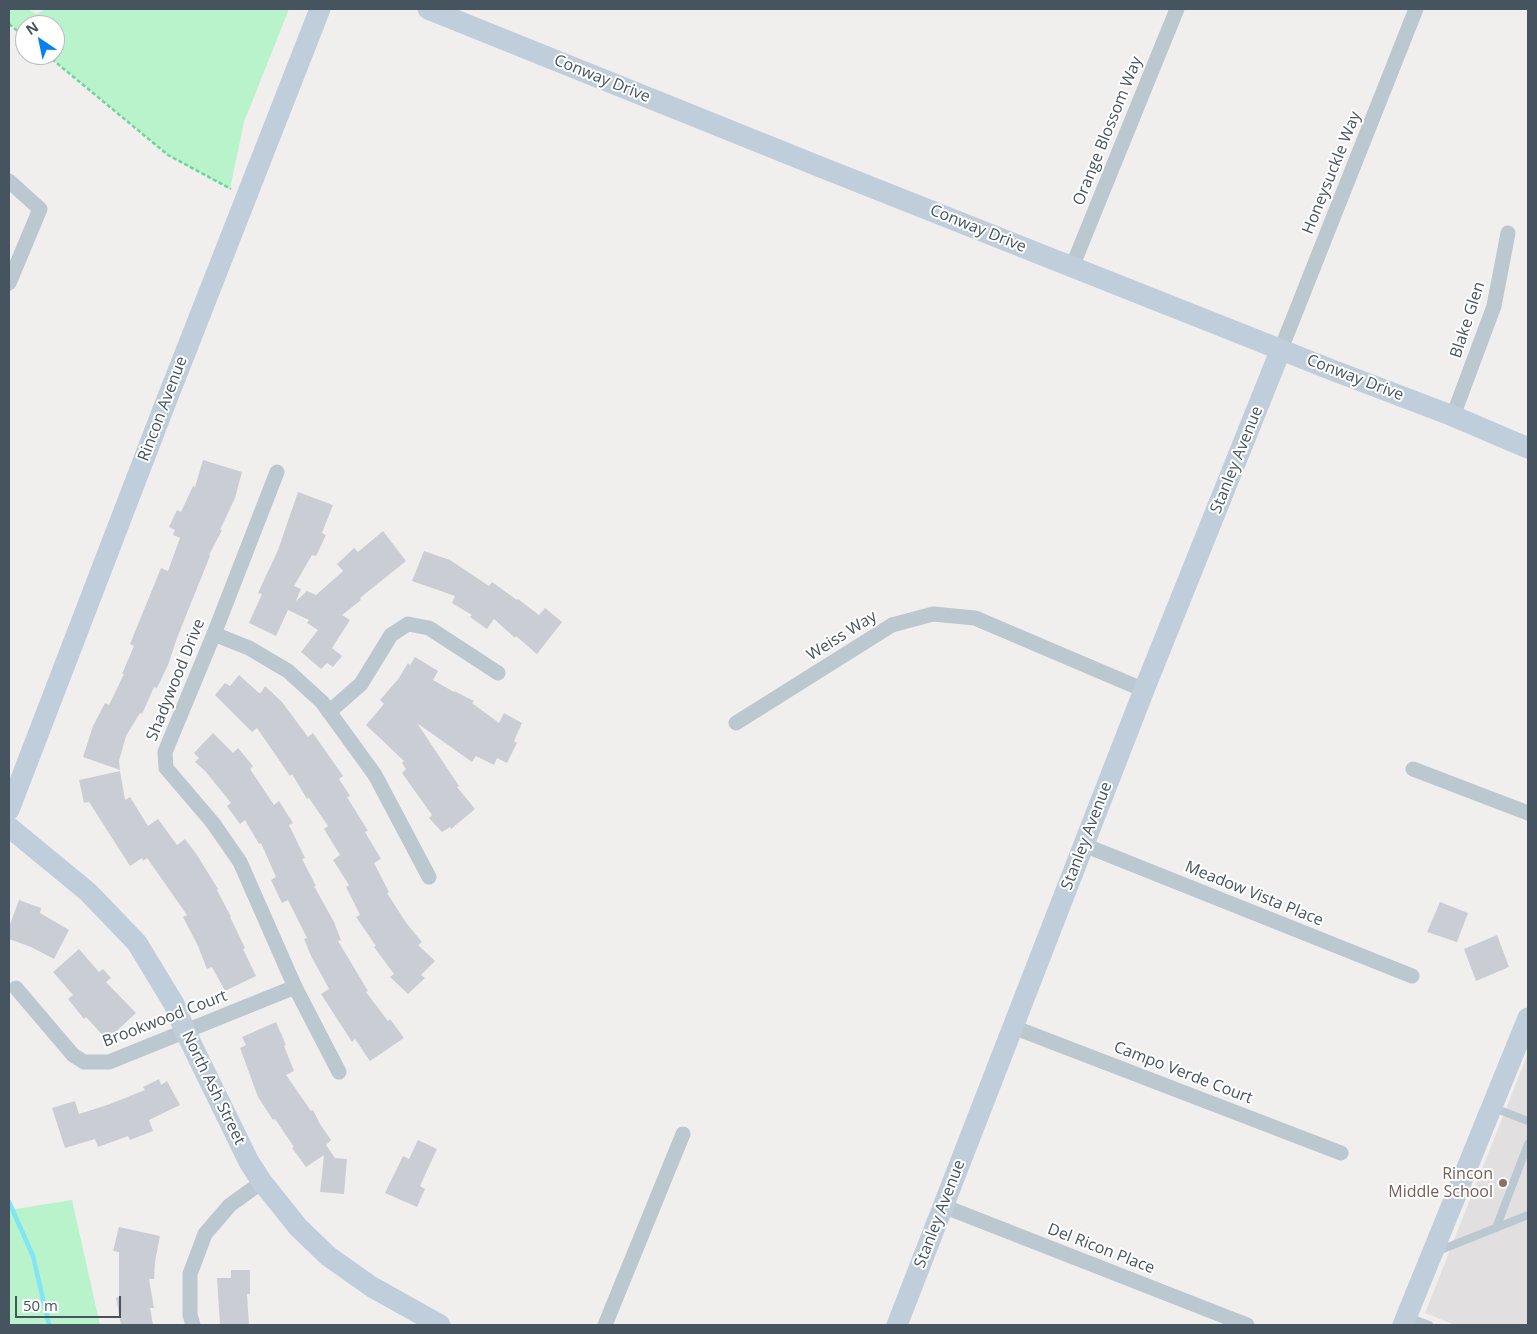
<!DOCTYPE html>
<style>
body{margin:0}
#map{position:relative;width:1537px;height:1334px;overflow:hidden;background:#f1eeee;font-family:"Open Sans",sans-serif}
canvas{display:block}
.frame{position:absolute;inset:0;border:10px solid #45545e;pointer-events:none}
.north{position:absolute;left:15px;top:15px;width:50px;height:50px;box-sizing:border-box;background:#fff;border:1px solid #b5bbbf;border-radius:50%;rotate:326deg;font-size:14px;font-weight:700;line-height:20px;text-align:center;color:#45545e}
.north::after{content:'';display:block;margin:auto;width:18px;height:22px;background:#0780f2;clip-path:polygon(50% 0,100% 100%,50% 72%,0 100%)}
.scale{position:absolute;left:15px;top:1296px;width:106px;height:22px;box-sizing:border-box;border:2px solid #45545e;border-top:0;padding-left:6px;font-size:15px;line-height:18px;white-space:nowrap;color:#45545e;-webkit-text-stroke:4px #fff;paint-order:stroke}
</style>
<div id="map">
<canvas width="1537" height="1334"></canvas>
<div class="frame"></div>
<div class="north">N</div>
<div class="scale">50 m</div>
</div>
<script>
const ctx = document.querySelector('canvas').getContext('2d');
ctx.lineJoin = 'round';
function fill(path, color) {
  ctx.fillStyle = color;
  ctx.fill(path, 'evenodd');
}
function poly(rows) {
  const path = new Path2D();
  for (const r of rows) {
    path.moveTo(r[0], r[1]);
    for (let i = 2; i < r.length; i += 2) path.lineTo(r[i], r[i + 1]);
  }
  return path;
}
function trace(path, color, width, dash) {
  ctx.strokeStyle = color;
  ctx.lineWidth = width;
  ctx.lineCap = dash ? 'butt' : 'round';
  ctx.setLineDash(dash || []);
  ctx.stroke(path);
}
function write(font, color, halo, rows, align = 'center') {
  ctx.font = font + ' "Open Sans",sans-serif';
  ctx.lineWidth = 4;
  ctx.setLineDash([]);
  ctx.textBaseline = 'middle';
  ctx.strokeStyle = halo;
  ctx.fillStyle = color;
  for (const [text, x, y, turn = 0] of rows) {
    ctx.save();
    ctx.translate(x, y);
    ctx.rotate((+turn || 0) * Math.PI / 180);
    ctx.textAlign = isNaN(turn) ? turn : align;
    if (halo) ctx.strokeText(text, 0, 0);
    ctx.fillText(text, 0, 0);
    ctx.restore();
  }
}
const education = poly([
 [1528,1053,1528,1325,1455,1325,1425,1313]
]);
const green = poly([
 [9,9,28,9,36,14,47,9,289,9,244,122,230,189,168,155,48,55,55,55,55,25,25,25,25,35,9,23],
 [72,1200,100,1325,9,1325,9,1210]
]);
const stream = poly([
 [9,1202,33,1256,49,1325]
]);
const building = poly([
 [203,460,242,472,235,498,220,530,222,530,209,555,210,556,177,638,168,665,157,688,154,687,142,714,140,713,126,736,119,761,120,770,83,757,93,726,105,703,109,705,124,674,122,674,134,646,130,644,161,568,168,571,180,538,173,535,175,530,169,527,177,510,181,512,193,486,195,487],
 [298,492,333,505,322,533,326,535,316,556,312,555,294,586,301,589,296,601,307,591,316,595,343,571,337,564,354,548,358,552,383,531,406,561,360,598,361,600,342,615,350,620,332,648,342,656,333,667,327,663,321,669,301,652,318,630,307,623,309,620,288,610,276,636,249,623,262,594,258,593,278,550],
 [424,551,450,560,489,586,492,582,517,600,518,599,539,615,545,608,562,622,537,654,516,636,515,638,494,619,487,629,470,617,472,615,452,603,455,596,412,581],
 [415,657,438,671,433,680,454,692,454,691,474,701,472,703,499,723,504,713,522,723,514,741,517,743,507,763,497,758,494,765,476,756,472,762,417,723,459,786,457,787,475,809,451,829,450,827,442,832,429,818,432,815,402,773,406,769,402,763,404,761,366,725,384,704,380,700,399,678,408,663,410,665],
 [239,675,259,693,261,693,265,686,282,702,308,737,313,733,343,776,339,779,350,796,347,797,368,831,365,832,381,859,374,863,389,892,387,893,407,924,422,942,418,945,435,961,421,975,425,978,408,994,390,977,394,974,374,947,376,946,356,917,360,915,346,887,349,885,333,860,340,855,324,829,328,826,309,798,307,799,292,774,290,776,257,728,252,732,215,695,225,683,230,686],
 [213,733,233,753,238,748,253,766,250,769,274,805,279,801,293,823,289,825,305,858,302,859,316,886,314,886,334,922,341,940,338,941,368,991,366,992,388,1021,390,1019,404,1038,370,1061,355,1039,352,1042,321,994,329,989,328,987,311,956,304,939,307,938,288,900,282,903,271,880,276,877,261,843,259,844,245,820,240,824,227,806,231,803,205,771,195,762,199,758,194,753],
 [120,771,125,800,130,797,148,826,158,819,177,845,185,839,197,855,218,889,217,890,231,917,230,917,245,948,243,949,256,976,225,991,212,967,207,969,198,946,183,917,187,915,147,858,143,861,142,858,130,866,89,802,84,803,79,780],
 [19,900,41,908,40,913,69,930,54,959,31,947,9,939,9,927],
 [1440,902,1468,913,1457,942,1427,932],
 [1497,935,1509,967,1476,981,1464,949],
 [79,949,99,972,103,969,111,978,106,982,136,1013,107,1040,86,1017,84,1019,68,999,73,995,53,972],
 [276,1022,286,1045,284,1046,294,1071,286,1075,311,1111,313,1110,320,1124,331,1140,326,1145,335,1158,347,1159,344,1194,320,1192,324,1155,306,1167,292,1148,294,1147,275,1119,273,1120,258,1097,240,1048,246,1045,242,1037],
 [159,1079,161,1085,167,1081,180,1105,149,1120,153,1131,130,1140,128,1136,98,1147,95,1139,65,1148,52,1108,75,1101,79,1114,110,1104,145,1090,143,1087],
 [418,1140,437,1149,420,1186,425,1189,417,1207,385,1193,403,1156,409,1159],
 [119,1227,160,1236,155,1262,154,1279,149,1279,154,1308,150,1308,153,1325,121,1325,116,1298,119,1297,119,1252,113,1251],
 [231,1270,250,1270,250,1294,247,1294,249,1325,220,1325,217,1278,231,1278]
]);
const path = poly([
 [9,24,25,37],
 [47,55,168,155,231,189]
]);
const lane = poly([
 [1494,1108,1528,1121],
 [1496,1228,1528,1144],
 [1438,1251,1528,1215],
 [1408,1317,1429,1325]
]);
const street = poly([
 [9,181,40,209,9,283],
 [1072,267,1177,9],
 [1281,349,1416,9],
 [1453,416,1494,306,1508,233],
 [277,472,214,634,165,752,166,768,213,823,240,862,295,987,339,1072],
 [214,634,249,648,288,671,322,702,375,775,429,877],
 [329,712,361,684,391,635,408,624,429,628,498,673],
 [736,723,892,625,933,614,975,618,1144,690],
 [1413,769,1528,813],
 [1084,845,1412,976],
 [16,988,73,1055,84,1062,109,1062,295,987],
 [1013,1027,1341,1153],
 [943,1206,1247,1325],
 [193,1325,190,1315,190,1274,205,1234,230,1205,262,1182],
 [605,1325,683,1134]
]);
const secondary = poly([
 [428,9,818,166,1332,370,1453,416,1528,448],
 [9,810,162,412,320,9],
 [9,827,88,892,137,943,174,1004,185,1031,249,1162,262,1182,298,1227,328,1256,372,1287,440,1325],
 [897,1325,1144,690,1281,349],
 [1403,1325,1528,1018]
]);
const markers = [
 [1503,1183,5,"#8d6e63"]
];
const streetNames = [
 ["Conway Drive",602,79,22],
 ["Orange Blossom Way",1108,131,-68],
 ["Honeysuckle Way",1332,173,-68],
 ["Conway Drive",978,229,22],
 ["Blake Glen",1468,320,-72],
 ["Conway Drive",1355,378,21],
 ["Rincon Avenue",163,409,-69],
 ["Stanley Avenue",1237,460,-68],
 ["Weiss Way",842,636,-32],
 ["Shadywood Drive",176,680,-68],
 ["Stanley Avenue",1087,836,-69],
 ["Meadow Vista Place",1254,894,22],
 ["Brookwood Court",165,1019,-21],
 ["Campo Verde Court",1183,1073,21],
 ["North Ash Street",213,1088,64],
 ["Stanley Avenue",940,1214,-69],
 ["Del Ricon Place",1101,1249,21]
];
const educationNames = [
 ["Rincon",1493,1174],
 ["Middle School",1493,1192]
];
fill(education, '#e2dfe0');
fill(green, '#b8f3cb');
trace(stream, '#81e5f5', 4.5);
fill(building, '#caced4');
trace(path, '#6dd59a', 2.5, [4, 2.5]);
trace(lane, '#bbc8cf', 8);
trace(street, '#bbc8cf', 15);
trace(secondary, '#bfceda', 21);
for (const [x, y, r, color] of markers) {
  const dot = new Path2D();
  dot.arc(x, y, r, 0, 2 * Math.PI);
  ctx.fillStyle = color;
  ctx.fill(dot);
  trace(dot, '#fff', 2);
}
write('16px', '#45545e', '#fff', streetNames);
write('16px', '#785e54', '#fff', educationNames, 'right');
</script>
